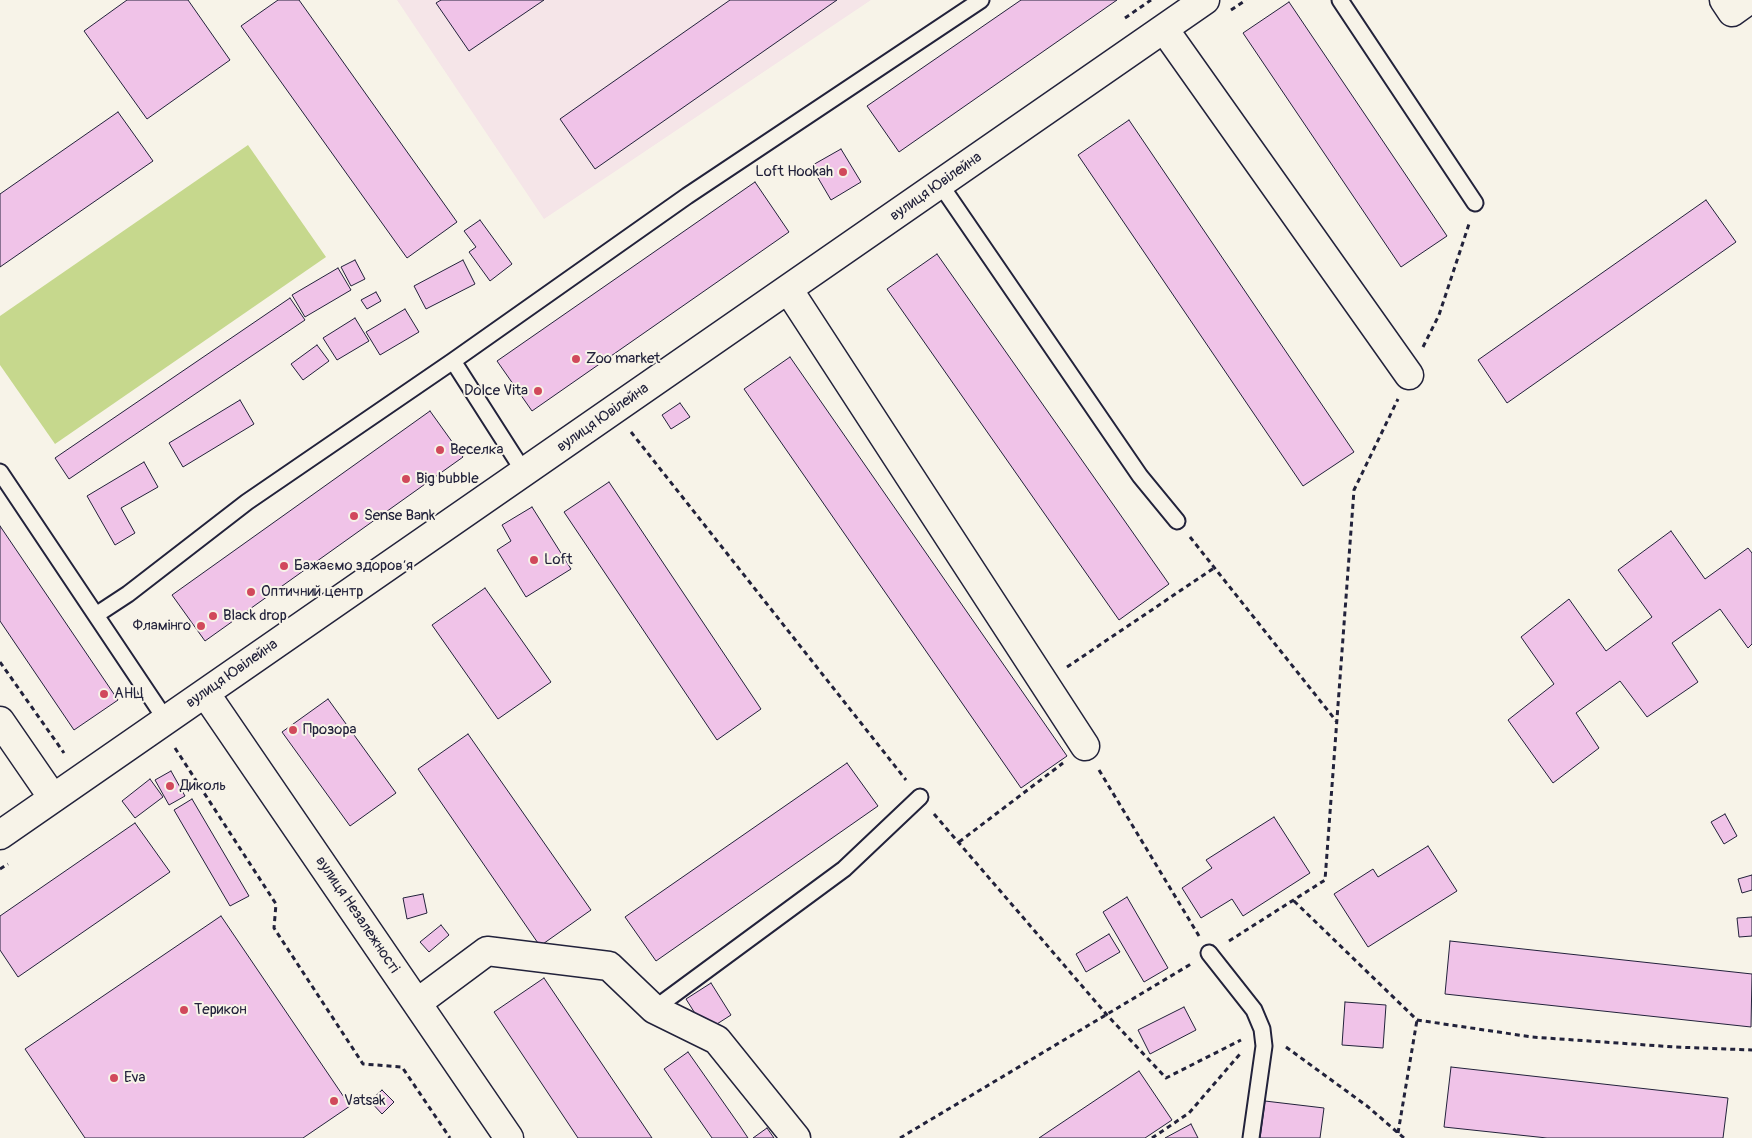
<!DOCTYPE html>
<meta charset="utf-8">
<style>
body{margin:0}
canvas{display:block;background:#f7f3e8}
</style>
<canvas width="1752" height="1138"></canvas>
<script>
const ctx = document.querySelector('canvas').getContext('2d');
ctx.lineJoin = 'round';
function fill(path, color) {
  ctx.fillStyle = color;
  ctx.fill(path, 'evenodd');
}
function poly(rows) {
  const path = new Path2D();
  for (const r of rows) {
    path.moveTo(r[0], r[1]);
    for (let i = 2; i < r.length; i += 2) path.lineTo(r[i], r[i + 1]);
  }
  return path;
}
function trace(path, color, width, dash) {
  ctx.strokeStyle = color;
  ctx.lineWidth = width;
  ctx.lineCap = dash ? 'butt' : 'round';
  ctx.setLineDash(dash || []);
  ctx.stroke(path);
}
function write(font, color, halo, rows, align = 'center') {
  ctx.font = font + ' Pangolin,sans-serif';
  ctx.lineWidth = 4;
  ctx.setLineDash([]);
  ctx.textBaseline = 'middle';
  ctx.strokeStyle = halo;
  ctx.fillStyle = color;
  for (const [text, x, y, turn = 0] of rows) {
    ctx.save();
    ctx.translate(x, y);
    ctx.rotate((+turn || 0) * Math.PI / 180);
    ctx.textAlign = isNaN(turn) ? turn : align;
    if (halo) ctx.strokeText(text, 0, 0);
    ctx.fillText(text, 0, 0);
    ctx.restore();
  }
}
const built = poly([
 [397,0,871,0,544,219]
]);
const green = poly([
 [248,145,326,257,55,444,0,365,0,316]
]);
const building = poly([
 [127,0,188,0,230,60,147,119,84,31,127,0],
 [278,0,299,0,457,222,407,258,241,26,278,0],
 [441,0,544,0,469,51,436,3,441,0],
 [730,0,837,0,595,169,560,119,730,0],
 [1021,0,1117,0,899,152,867,106,1021,0],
 [1289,2,1447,236,1401,267,1243,33,1289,2],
 [118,112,153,161,0,267,0,194,118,112],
 [1129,120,1354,452,1303,486,1078,155,1129,120],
 [841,149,861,182,831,200,811,166,841,149],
 [755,182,789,232,532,411,497,361,755,182],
 [1706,200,1736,242,1507,403,1478,360,1706,200],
 [480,220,512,264,490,281,469,252,476,247,464,231,480,220],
 [937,254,1169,584,1119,620,887,289,937,254],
 [355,260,365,279,351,286,341,267,355,260],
 [463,260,475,284,426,309,414,286,463,260],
 [338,268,351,290,305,317,292,295,338,268],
 [376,292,381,301,367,309,361,300,376,292],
 [290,298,305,320,69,479,55,458,290,298],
 [405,309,419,332,380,355,366,332,405,309],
 [355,318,369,341,337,360,323,338,355,318],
 [317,345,329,361,303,380,291,364,317,345],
 [790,357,1067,756,1021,788,744,389,790,357],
 [240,400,254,424,183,467,169,443,240,400],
 [680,403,690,417,671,429,662,415,680,403],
 [430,411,463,457,205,641,172,595,430,411],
 [144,462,158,487,121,508,135,533,115,545,87,496,144,462],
 [609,482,761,709,717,740,564,512,609,482],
 [532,507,571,569,526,597,497,550,511,541,502,525,532,507],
 [0,526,118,700,74,730,0,621,0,526],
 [1671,531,1705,579,1748,548,1752,553,1752,644,1748,648,1720,609,1672,643,1698,682,1647,717,1620,681,1576,713,1599,748,1553,783,1508,720,1554,684,1521,637,1569,599,1606,651,1652,617,1618,570,1671,531],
 [485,588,551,682,498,719,432,625,485,588],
 [328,699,396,793,350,826,282,732,328,699],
 [468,734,591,910,540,946,418,769,468,734],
 [847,763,878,806,656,961,625,917,847,763],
 [171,771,185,796,169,805,155,780,171,771],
 [150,779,163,797,135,818,122,801,150,779],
 [192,799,249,896,230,906,174,810,192,799],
 [1725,814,1737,836,1724,844,1711,822,1725,814],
 [1274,817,1310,873,1243,916,1232,899,1201,918,1182,888,1212,868,1206,860,1274,817],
 [135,823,170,872,18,977,0,950,0,916,135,823],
 [1428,846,1457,891,1368,947,1334,894,1373,869,1378,877,1428,846],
 [1752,875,1752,890,1742,893,1738,879,1752,875],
 [423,894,427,913,407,919,403,898,423,894],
 [1127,897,1168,968,1144,982,1103,912,1127,897],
 [221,916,350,1106,303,1138,85,1138,25,1049,221,916],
 [1752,917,1752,936,1739,937,1737,918,1752,917],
 [441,925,449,935,429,952,420,942,441,925],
 [1109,934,1120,952,1086,972,1076,954,1109,934],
 [1450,941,1752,974,1751,1027,1445,994,1450,941],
 [544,978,652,1138,578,1138,494,1012,544,978],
 [711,983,731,1015,706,1031,686,999,711,983],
 [1345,1002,1386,1005,1383,1048,1342,1045,1345,1002],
 [1184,1007,1196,1030,1150,1054,1138,1030,1184,1007],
 [688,1052,740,1126,748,1138,712,1138,664,1069,688,1052],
 [1451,1067,1728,1098,1723,1138,1547,1138,1444,1127,1451,1067],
 [1139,1071,1172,1120,1145,1138,1039,1138,1139,1071],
 [382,1090,394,1102,382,1114,370,1101,382,1090],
 [1265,1101,1324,1108,1320,1138,1260,1138,1265,1101],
 [1191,1124,1198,1138,1165,1138,1191,1124],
 [767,1128,774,1138,753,1138,767,1128]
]);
const path = poly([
 [1231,10,1246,0],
 [1125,18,1151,0],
 [1423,347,1439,315,1469,224],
 [631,432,906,780],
 [1190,537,1337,722],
 [0,662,64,753],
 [1067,667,1214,568],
 [175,748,276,904,274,928,363,1064,402,1067,450,1138],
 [1099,770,1199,936],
 [934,814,1107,1015,1166,1078,1241,1040],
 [959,842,1063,763],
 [0,869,8,864],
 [1294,901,1417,1020,1532,1037,1675,1047,1752,1050],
 [1229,941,1325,880,1354,490,1398,399],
 [1286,1047,1367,1106,1404,1138],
 [1398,1133,1417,1020],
 [900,1138,1191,964],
 [1152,1138,1189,1113,1240,1054]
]);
const lane = poly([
 [1340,0,1475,203],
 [940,184,1140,476,1177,521],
 [453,361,524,472],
 [0,472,166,720],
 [96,615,128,594,247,502,453,361,687,196,981,0],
 [1209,953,1254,1010,1262,1029,1264,1046,1251,1138],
 [654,1009,844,869,920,797]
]);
const street = poly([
 [1724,0,1732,12,1749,0],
 [1164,29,1409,375],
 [788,289,1085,746],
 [205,693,509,1138],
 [0,721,53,798],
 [0,835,1205,0],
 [417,1003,487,951,609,966,654,1009,717,1040,796,1138]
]);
const markers = [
 [843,172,5,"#d1495b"],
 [576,359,5,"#d1495b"],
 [538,391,5,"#d1495b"],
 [440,450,5,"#d1495b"],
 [406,479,5,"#d1495b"],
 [354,516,5,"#d1495b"],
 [534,560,5,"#d1495b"],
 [284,566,5,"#d1495b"],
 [251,592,5,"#d1495b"],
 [213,616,5,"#d1495b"],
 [201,626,5,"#d1495b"],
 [104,694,5,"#d1495b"],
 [293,730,5,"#d1495b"],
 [170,786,5,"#d1495b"],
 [184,1010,5,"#d1495b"],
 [114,1078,5,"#d1495b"],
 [334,1101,5,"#d1495b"]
];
const poiNames = [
 ["Loft Hookah",833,172,"right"],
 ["Zoo market",586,359],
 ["Dolce Vita",528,391,"right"],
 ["Веселка",450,450],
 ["Big bubble",416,479],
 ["Sense Bank",364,516],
 ["Loft",544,560],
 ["Бажаємо здоровʼя",294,566],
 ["Оптичний центр",261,592],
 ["Black drop",223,616],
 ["Фламінго",191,626,"right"],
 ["АНЦ",114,694],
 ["Прозора",303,730],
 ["Диколь",180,786],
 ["Терикон",194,1010],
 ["Eva",124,1078],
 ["Vatsak",344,1101]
];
const streetNames = [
 ["вулиця Ювілейна",936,187,-35],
 ["вулиця Ювілейна",603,418,-35],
 ["вулиця Ювілейна",232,674,-35],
 ["вулиця Незалежності",357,915,56]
];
fill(built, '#f5e5e8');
fill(green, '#c6d88d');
fill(building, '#f0c3e8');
trace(building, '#22223b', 1);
trace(lane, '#22223b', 19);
trace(street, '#22223b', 31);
trace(path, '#22223b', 3, [5, 4]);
trace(lane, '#f7f3e8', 15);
trace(street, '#f7f3e8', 28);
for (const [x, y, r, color] of markers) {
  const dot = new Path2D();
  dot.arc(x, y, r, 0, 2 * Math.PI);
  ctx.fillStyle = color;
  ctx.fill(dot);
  trace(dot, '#f7f3e8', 2);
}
write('15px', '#22223b', '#f7f3e8', poiNames, 'left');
write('15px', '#22223b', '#f7f3e8', streetNames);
</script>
